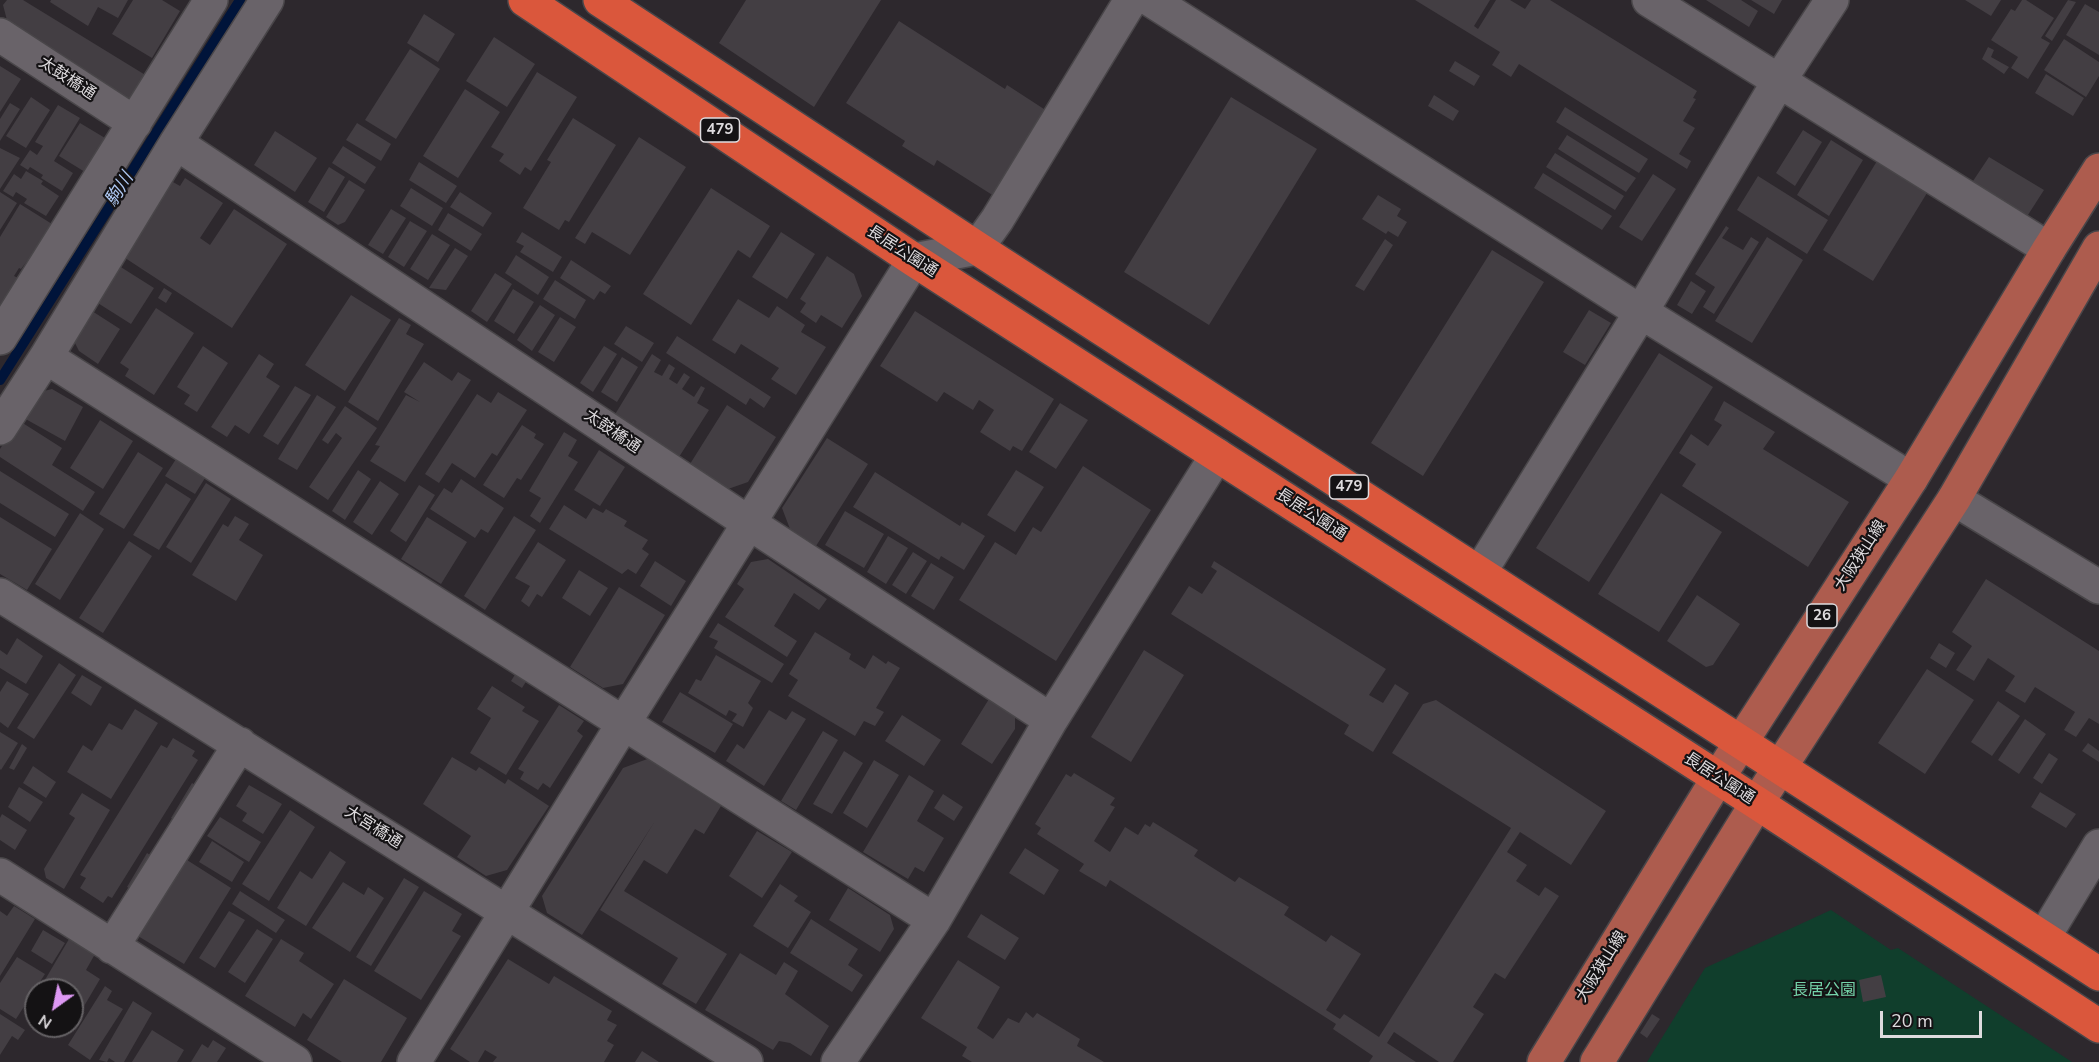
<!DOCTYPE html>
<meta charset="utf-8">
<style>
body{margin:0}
#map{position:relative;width:2099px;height:1062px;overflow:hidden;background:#2d282d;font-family:"Nunito Sans",sans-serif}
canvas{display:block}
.north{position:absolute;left:24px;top:978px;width:60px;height:60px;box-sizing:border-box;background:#141214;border:2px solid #656265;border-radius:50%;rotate:213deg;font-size:16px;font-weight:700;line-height:24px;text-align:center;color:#dedbde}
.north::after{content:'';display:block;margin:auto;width:21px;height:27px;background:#dd98f3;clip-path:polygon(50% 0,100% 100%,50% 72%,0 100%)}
.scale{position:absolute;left:1880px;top:1011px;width:102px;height:27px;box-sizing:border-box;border:3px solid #dedbde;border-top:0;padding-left:8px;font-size:18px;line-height:21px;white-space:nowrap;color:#dedbde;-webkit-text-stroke:4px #141214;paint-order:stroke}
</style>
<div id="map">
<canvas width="2099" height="1062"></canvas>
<div class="north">N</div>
<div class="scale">20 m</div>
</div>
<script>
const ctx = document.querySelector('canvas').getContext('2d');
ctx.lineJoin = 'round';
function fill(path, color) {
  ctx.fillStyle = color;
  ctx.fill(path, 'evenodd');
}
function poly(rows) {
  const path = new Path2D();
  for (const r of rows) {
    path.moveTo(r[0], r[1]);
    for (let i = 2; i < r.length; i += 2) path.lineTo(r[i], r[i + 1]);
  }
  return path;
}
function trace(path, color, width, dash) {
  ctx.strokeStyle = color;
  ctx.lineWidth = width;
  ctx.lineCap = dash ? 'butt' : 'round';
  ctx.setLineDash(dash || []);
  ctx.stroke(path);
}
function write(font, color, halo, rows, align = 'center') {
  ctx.font = font + ' "Nunito Sans","Noto Sans JP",sans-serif';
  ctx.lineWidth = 4.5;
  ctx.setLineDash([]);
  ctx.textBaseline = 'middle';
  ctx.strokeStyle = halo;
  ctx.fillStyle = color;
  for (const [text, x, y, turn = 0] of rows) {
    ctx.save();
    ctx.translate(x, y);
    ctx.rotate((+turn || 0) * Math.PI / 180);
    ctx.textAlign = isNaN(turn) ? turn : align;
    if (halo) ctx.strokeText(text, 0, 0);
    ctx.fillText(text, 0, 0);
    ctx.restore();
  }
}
const green = poly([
 [1831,910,1891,950,1898,948,2072,1062,1647,1062,1705,968]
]);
const stream = poly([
 [0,380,240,0]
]);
const building = poly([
 [7,0,23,0,147,76,139,96,126,100,8,24,3,5],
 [51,0,128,0,118,18,98,7,88,26,50,2],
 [133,0,162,0,180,11,152,58,112,34],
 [746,0,881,0,814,107,719,43],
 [1415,0,1490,0,1474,26,1478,29,1496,0,1510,0,1525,9,1531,0,1550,0,1697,91,1693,98,1696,99,1683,121,1695,128,1679,154,1691,161,1687,169,1519,64,1511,77,1492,65,1500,52],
 [1706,0,1741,0,1758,11,1749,27],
 [1751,0,1782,0,1774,14],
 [1965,0,2001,0,1991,16],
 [2022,0,2026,0,2054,18,2041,38,2050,43,2028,79,2011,68,2018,57,1991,40,2011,9,2015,11],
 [2068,0,2076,2,2052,41,2045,36],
 [2085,4,2099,12,2099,55,2066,35],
 [424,14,455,34,438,62,407,43],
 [899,21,1005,89,1007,85,1047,111,994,196,937,160,934,166,902,146,905,141,846,103],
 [494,37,535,64,507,107,466,81],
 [2064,39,2099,62,2099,76,2086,97,2044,70],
 [1988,47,1994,50,1991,57,2009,67,2004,74,1982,59],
 [410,49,440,69,396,139,365,120],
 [1455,61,1480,76,1474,86,1449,71],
 [0,66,21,79,0,112],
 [537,72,577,97,531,171,525,167,520,175,499,161,504,154,491,147],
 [2046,74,2084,98,2073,116,2035,93],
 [465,89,500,112,458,178,423,156],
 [1434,95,1459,111,1453,121,1428,106],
 [31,97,50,110,26,148,6,136],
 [1231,97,1317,149,1209,325,1124,272],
 [10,103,20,109,0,141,0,119],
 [58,105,80,118,54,161,73,173,62,191,41,178,43,175,30,167,28,170,20,165,30,150,37,155,43,146,35,142],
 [1565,107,1648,159,1639,173,1556,122],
 [573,118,616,145,569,222,565,220,559,230,523,208,551,162,547,160],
 [80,123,105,138,85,172,59,156],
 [357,123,391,144,381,161,346,140],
 [1803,130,1822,142,1795,186,1776,173],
 [275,131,317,158,295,192,254,165],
 [1567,135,1636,178,1626,192,1558,149],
 [639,137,686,167,630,255,592,232,585,244,575,238],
 [1831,140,1863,160,1829,216,1797,195],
 [343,146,376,167,365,184,332,163],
 [0,148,20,158,0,189],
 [1555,153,1624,196,1615,210,1546,167],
 [1989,157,2044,190,2026,218,1965,193],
 [1877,161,1927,193,1873,281,1823,250],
 [419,162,457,186,446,203,409,180],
 [329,167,345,177,324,212,308,202],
 [26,171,43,181,41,184,59,196,46,216,24,203,27,199,16,192,13,197,3,191,14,174,21,179],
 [1543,173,1612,216,1602,230,1534,188],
 [1653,174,1676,189,1642,241,1619,227],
 [1758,176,1828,220,1807,254,1737,210],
 [166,178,180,186,185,178,223,203,200,238,210,245,234,209,287,244,232,328,119,254],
 [349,180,365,190,345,222,338,225,326,217],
 [411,188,443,208,432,226,400,206],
 [711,188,770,226,750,258,738,250,691,325,643,294],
 [0,192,17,203,0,230],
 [460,192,492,213,483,227,450,207],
 [1378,195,1401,209,1397,216,1407,222,1398,237,1388,231,1386,234,1362,219],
 [20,204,52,224,29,261,28,260,21,269,19,268,14,276,18,278,0,307,0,237],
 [391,209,406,218,383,254,368,245],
 [448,213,482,234,471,251,438,230],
 [410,221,427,231,404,267,388,257],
 [1726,226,1729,228,1722,238,1743,250,1751,237,1759,242,1714,314,1703,307,1715,287,1695,274],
 [522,232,562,257,553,272,520,252,524,246,516,242],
 [781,232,815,254,787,299,752,277],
 [432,234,450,245,428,280,410,269],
 [1767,237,1803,260,1752,343,1715,321],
 [1385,239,1393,245,1364,291,1355,286],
 [455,248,468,256,446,290,429,288],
 [1492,250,1544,282,1423,476,1371,443],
 [516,255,549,277,538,295,505,273],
 [827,256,854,274,862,296,842,328,821,315,816,323,800,312,806,303,800,299],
 [571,260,611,286,605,294,600,291,594,300,560,278],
 [116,264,154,288,131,324,93,300],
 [495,273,512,284,487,322,471,311],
 [555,280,586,300,575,319,543,299],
 [1691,281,1706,291,1692,314,1677,305],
 [164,288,172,293,166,303,158,298],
 [513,289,534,302,514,334,494,321],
 [351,295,391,320,345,391,305,365],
 [738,299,769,318,777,306,805,325,801,332,826,347,796,395,771,379,779,368,741,344,735,354,712,340],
 [540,305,555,315,532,351,517,340],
 [156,308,194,333,154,395,125,376,129,369,120,363],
 [1589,310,1611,323,1585,365,1563,352],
 [92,311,120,329,98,364,79,351,73,339],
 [915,311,1054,399,1022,451,1013,446,1010,451,980,432,994,410,979,400,973,410,944,392,937,402,880,366],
 [560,317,576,327,554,362,538,352],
 [399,318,411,325,406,334,424,344,378,421,348,402],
 [626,326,654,343,642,362,614,344],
 [677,336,771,397,764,408,750,398,746,405,666,353],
 [203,346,228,363,197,412,184,404,190,395,177,387],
 [604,346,617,354,593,392,580,383],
 [1659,353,1713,387,1589,582,1536,548],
 [259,354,274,364,266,377,280,386,249,434,235,425,227,437,211,427],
 [652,354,661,360,654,372,662,376,669,364,675,368,669,379,677,384,684,373,690,377,682,389,694,397,701,386,705,388,697,403,709,410,679,457,614,416],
 [622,357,638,367,617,402,601,392],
 [424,362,452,381,458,372,471,380,405,482,370,461,380,446,375,445,406,395,420,402,404,392],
 [295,386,311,395,278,445,263,436],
 [52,389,83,407,65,441,22,417,36,393],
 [498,392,527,410,497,456,492,453,475,478,452,463,439,483,425,474,477,394,491,403],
 [317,395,336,407,297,470,278,459],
 [1724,401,1775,432,1763,449,1849,502,1808,567,1682,486,1696,464,1679,453,1691,434,1708,446,1722,425,1714,420],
 [1060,403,1088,420,1056,469,1029,452],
 [727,405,776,437,748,482,728,489,690,464],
 [345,406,377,428,328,500,309,487,342,438,336,433,328,444,322,440],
 [18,420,62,448,52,465,95,492,83,511,0,457,0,449],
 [100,420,133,441,103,489,70,468],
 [522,425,536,434,534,438,544,444,521,480,517,478,504,498,483,485],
 [564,432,577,440,568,456,578,462,540,523,530,516,541,498,529,491],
 [827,438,868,464,816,546,790,529,782,508],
 [599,450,625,467,600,506,574,490],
 [138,452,163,468,124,529,99,514],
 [176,459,205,478,195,494,165,476],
 [1083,466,1151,510,1056,661,959,600,995,542,1016,555,1033,527,1041,532],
 [358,470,371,479,345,520,332,511],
 [1016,470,1044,487,1015,532,987,515],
 [0,471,69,514,55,537,0,503],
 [875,472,960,526,962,522,985,536,964,570,941,556,939,560,853,507],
 [461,479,504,508,488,533,481,529,475,538,430,509,444,488,452,493],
 [380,481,399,494,372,535,353,522],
 [166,483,191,499,159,550,133,535],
 [206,483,231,499,191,563,166,547],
 [419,485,435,495,406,542,390,531],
 [1661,493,1722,532,1659,632,1598,594],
 [564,505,586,519,593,508,603,513,606,509,627,521,624,526,648,540,642,549,649,554,636,574,628,569,622,574,549,529],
 [845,511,884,534,864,568,825,545],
 [80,513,104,529,60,600,35,584],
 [235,516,249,524,239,540,263,555,236,601,192,575,223,524,228,527],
 [514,516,536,530,485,610,464,596],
 [0,517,52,549,27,590,0,574],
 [427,517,467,542,441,584,401,559],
 [888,536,908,548,886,584,867,572],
 [129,541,152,556,103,633,79,618],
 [538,542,566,560,542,597,537,594,529,607,521,601,530,586,515,578],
 [913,552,927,561,906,594,892,585],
 [768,559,827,599,819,610,794,593,774,626,797,641,787,657,725,617,744,589,737,584,751,562],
 [655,561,686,581,671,606,640,586],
 [1214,561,1386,669,1369,695,1383,703,1395,684,1409,693,1373,752,1344,734,1349,725,1171,614,1189,586,1202,594,1217,571,1211,567],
 [931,563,954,577,934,610,911,596],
 [579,570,608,588,590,616,562,598],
 [1986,579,2099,651,2099,724,2089,718,2076,737,2064,730,2075,712,2035,687,2025,703,2005,691,2015,676,1988,658,1974,681,1956,670,1972,646,1952,632],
 [619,587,665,615,623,684,603,688,570,667],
 [1697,595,1740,624,1713,665,1706,667,1667,641],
 [718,623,784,664,772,683,714,648,718,641,709,637],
 [815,632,851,654,849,659,865,669,873,655,886,664,888,661,900,668,876,708,884,712,875,726,864,721,855,736,788,696,798,680,789,674],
 [17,638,43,656,26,684,0,668,0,650,7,655],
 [1939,643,1955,653,1946,668,1930,658],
 [1144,650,1184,675,1131,762,1091,737],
 [716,655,761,681,748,703,753,708,743,727,732,721,737,714,729,710,726,716,688,693,696,679,701,681],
 [59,663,76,675,34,739,17,728],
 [1927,669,1974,700,1925,774,1878,743],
 [516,673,527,680,522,688,511,681],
 [82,675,102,687,91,706,71,693],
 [7,681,29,694,8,728,0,722,0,692],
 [492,686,525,707,522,711,539,721,506,775,470,753,491,718,477,709],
 [680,692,733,724,715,753,662,722],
 [989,699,1015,716,1015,729,992,764,961,744],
 [1436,700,1606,811,1571,865,1520,832,1507,852,1527,865,1516,881,1539,896,1545,887,1559,896,1505,979,1495,973,1473,1007,1484,1014,1453,1062,1439,1062,1394,1032,1387,1043,1416,1062,1369,1062,1373,1056,1333,1029,1336,1024,1110,880,1106,887,1079,871,1084,864,1037,834,1041,828,1035,824,1066,774,1071,777,1074,773,1115,798,1110,805,1115,807,1094,841,1110,852,1125,827,1138,835,1145,824,1150,827,1153,822,1198,850,1194,856,1235,882,1239,877,1289,907,1284,915,1326,942,1331,935,1361,954,1326,1010,1340,1019,1344,1014,1379,1037,1511,828,1392,753,1423,704],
 [1998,701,2020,716,1992,756,1971,742],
 [559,705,584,721,577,731,583,736,550,788,543,783,538,790,520,779,524,772,518,769],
 [135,709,158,723,111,799,67,772,83,745,92,751,109,723,122,730],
 [769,710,786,720,792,711,806,719,764,786,726,761,737,744,744,749],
 [902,715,941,740,924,766,885,741],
 [2025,719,2046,734,2019,774,1998,760],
 [823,731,838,740,796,810,781,801],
 [0,732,18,743,1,770,0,769],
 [173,738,195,751,192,756,198,760,112,898,108,896,103,903,80,888,86,878,80,875,161,745,167,748],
 [2088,743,2099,751,2099,762,2082,751],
 [22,744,27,748,14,770,9,768],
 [844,751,863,763,832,814,813,804],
 [2049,753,2058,759,2042,784,2033,778],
 [452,757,476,771,479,767,505,784,508,779,549,806,507,870,486,876,457,857,471,836,423,804],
 [650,758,682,778,680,780,721,806,704,834,695,829,667,874,644,860,624,891,727,954,696,1004,662,984,678,958,600,910,655,821,582,935,547,913,542,896,623,768],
 [874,760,899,775,867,828,843,813],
 [33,766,56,782,46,798,23,783],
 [909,775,934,791,917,821,944,838,924,872,915,867,908,879,863,852],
 [192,783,200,788,179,823,171,818],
 [249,785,282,804,263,834,242,821,247,813,236,806],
 [19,787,43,802,30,822,8,807],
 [2040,792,2076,814,2066,828,2031,807],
 [82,793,110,810,64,889,46,878,44,869,75,818,69,814],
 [943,794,963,807,954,821,934,808],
 [290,810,315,827,269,901,242,884],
 [2,814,27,830,15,850,0,840,0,818],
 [220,817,261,842,249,862,207,836],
 [757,831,792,852,762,898,729,876],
 [212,841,244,862,232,882,199,862],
 [1025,848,1059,870,1044,895,1009,873],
 [330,851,346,862,306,926,277,908,300,871,312,879],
 [147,853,155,858,135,891,127,887],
 [187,860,231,888,184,964,138,936],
 [404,878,419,887,371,966,356,957],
 [343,882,364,895,368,887,384,898,350,952,312,928],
 [780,884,798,896,794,901,811,912,788,948,753,926],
 [848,888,890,915,894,929,880,952,829,920],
 [240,891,285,920,276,933,232,904],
 [424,891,462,914,452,931,461,936,421,1000,374,971],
 [14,906,35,919,0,976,0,911,7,916],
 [229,911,245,920,215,968,199,958],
 [981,914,1019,938,1005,960,967,937],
 [811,919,858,949,848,965,863,975,852,992,790,953],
 [257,929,273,939,245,983,228,972],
 [43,930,65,943,52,964,31,951],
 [69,939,95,954,86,970,100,979,80,1013,72,1009,72,990,39,990],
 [281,939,304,953,299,961,334,984,311,1019,303,1013,295,1027,245,996],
 [740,953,776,975,784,962,798,971,785,994,829,1026,811,1056,790,1043,779,1041,773,1050,705,1010],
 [17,957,45,974,16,1019,0,1009,0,983],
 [508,959,549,984,554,976,612,1011,607,1020,617,1025,607,1041,614,1045,604,1062,493,1062,497,1057,485,1050,478,1062,470,1062,450,1049],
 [958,960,1000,987,977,1028,993,1039,1008,1018,1019,1023,1026,1012,1033,1018,1037,1013,1080,1039,1077,1046,1104,1062,972,1062,962,1056,967,1047,921,1018],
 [1881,975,1886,997,1863,1002,1859,980],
 [344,979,407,1018,381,1062,342,1062,307,1040],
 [105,986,112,991,107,1000,123,1009,90,1060,68,1045],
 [133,1001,152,1013,124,1062,115,1062,109,1058,107,1062,99,1060],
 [0,1014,25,1030,18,1040,12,1036,0,1055],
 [1652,1014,1660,1019,1647,1038,1640,1033],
 [152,1030,184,1050,177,1062,132,1062],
 [213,1040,226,1048,217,1062,191,1062,202,1044,208,1048],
 [642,1051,659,1062,635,1062]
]);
const street = poly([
 [1151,0,1641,312,1911,479],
 [1649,0,2049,249],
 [0,35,135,123],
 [176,143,749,523,1051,720],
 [0,338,211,0],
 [46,357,934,920],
 [0,428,46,357,176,143,267,0],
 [1954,499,2099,587],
 [1480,572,1641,312,1779,81,1832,0],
 [0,595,746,1062],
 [0,875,295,1062],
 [2044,937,2099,846],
 [112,947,240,744],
 [414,1062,623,724,914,260,977,248,997,220,1131,0],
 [838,1062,934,920,1051,720,1217,455]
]);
const primary = poly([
 [1544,1062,1718,778,1911,479,2049,249,2099,170],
 [1597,1062,1757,803,1954,499,2099,248]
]);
const highway = poly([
 [525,0,914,260,1757,803,2099,1026],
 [600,0,977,248,2099,974]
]);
const shields = [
 [720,130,39],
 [1349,487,39],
 [1822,616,30]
];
const shieldNames = [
 ["479",720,130],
 ["479",1349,487],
 ["26",1822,616]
];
const streetNames = [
 ["太鼓橋通",67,79,33],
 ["長居公園通",902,252,33],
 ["太鼓橋通",612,432,34],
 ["長居公園通",1311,515,33],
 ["大阪狭山線",1861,556,-57],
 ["長居公園通",1719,779,33],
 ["大宮橋通",373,828,32],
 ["大阪狭山線",1602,967,-58]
];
const parkNames = [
 ["長居公園",1824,991]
];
const waterNames = [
 ["駒川",120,190,-58]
];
fill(green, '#103e2c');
trace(stream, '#00143a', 10);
fill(building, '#433e43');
trace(street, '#494649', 36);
trace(primary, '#494649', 36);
trace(highway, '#494649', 36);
trace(street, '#696369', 33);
trace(primary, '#ad5c4e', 33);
trace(highway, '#da573c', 33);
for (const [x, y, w] of shields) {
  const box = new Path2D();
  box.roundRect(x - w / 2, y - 12, w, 24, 4.5);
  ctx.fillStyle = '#141214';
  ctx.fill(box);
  trace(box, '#dedbde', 1.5);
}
write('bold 15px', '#dedbde', null, shieldNames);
write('16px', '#dedbde', '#141214', streetNames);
write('16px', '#75d4aa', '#141214', parkNames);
write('italic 18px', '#afc9f3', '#141214', waterNames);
</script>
